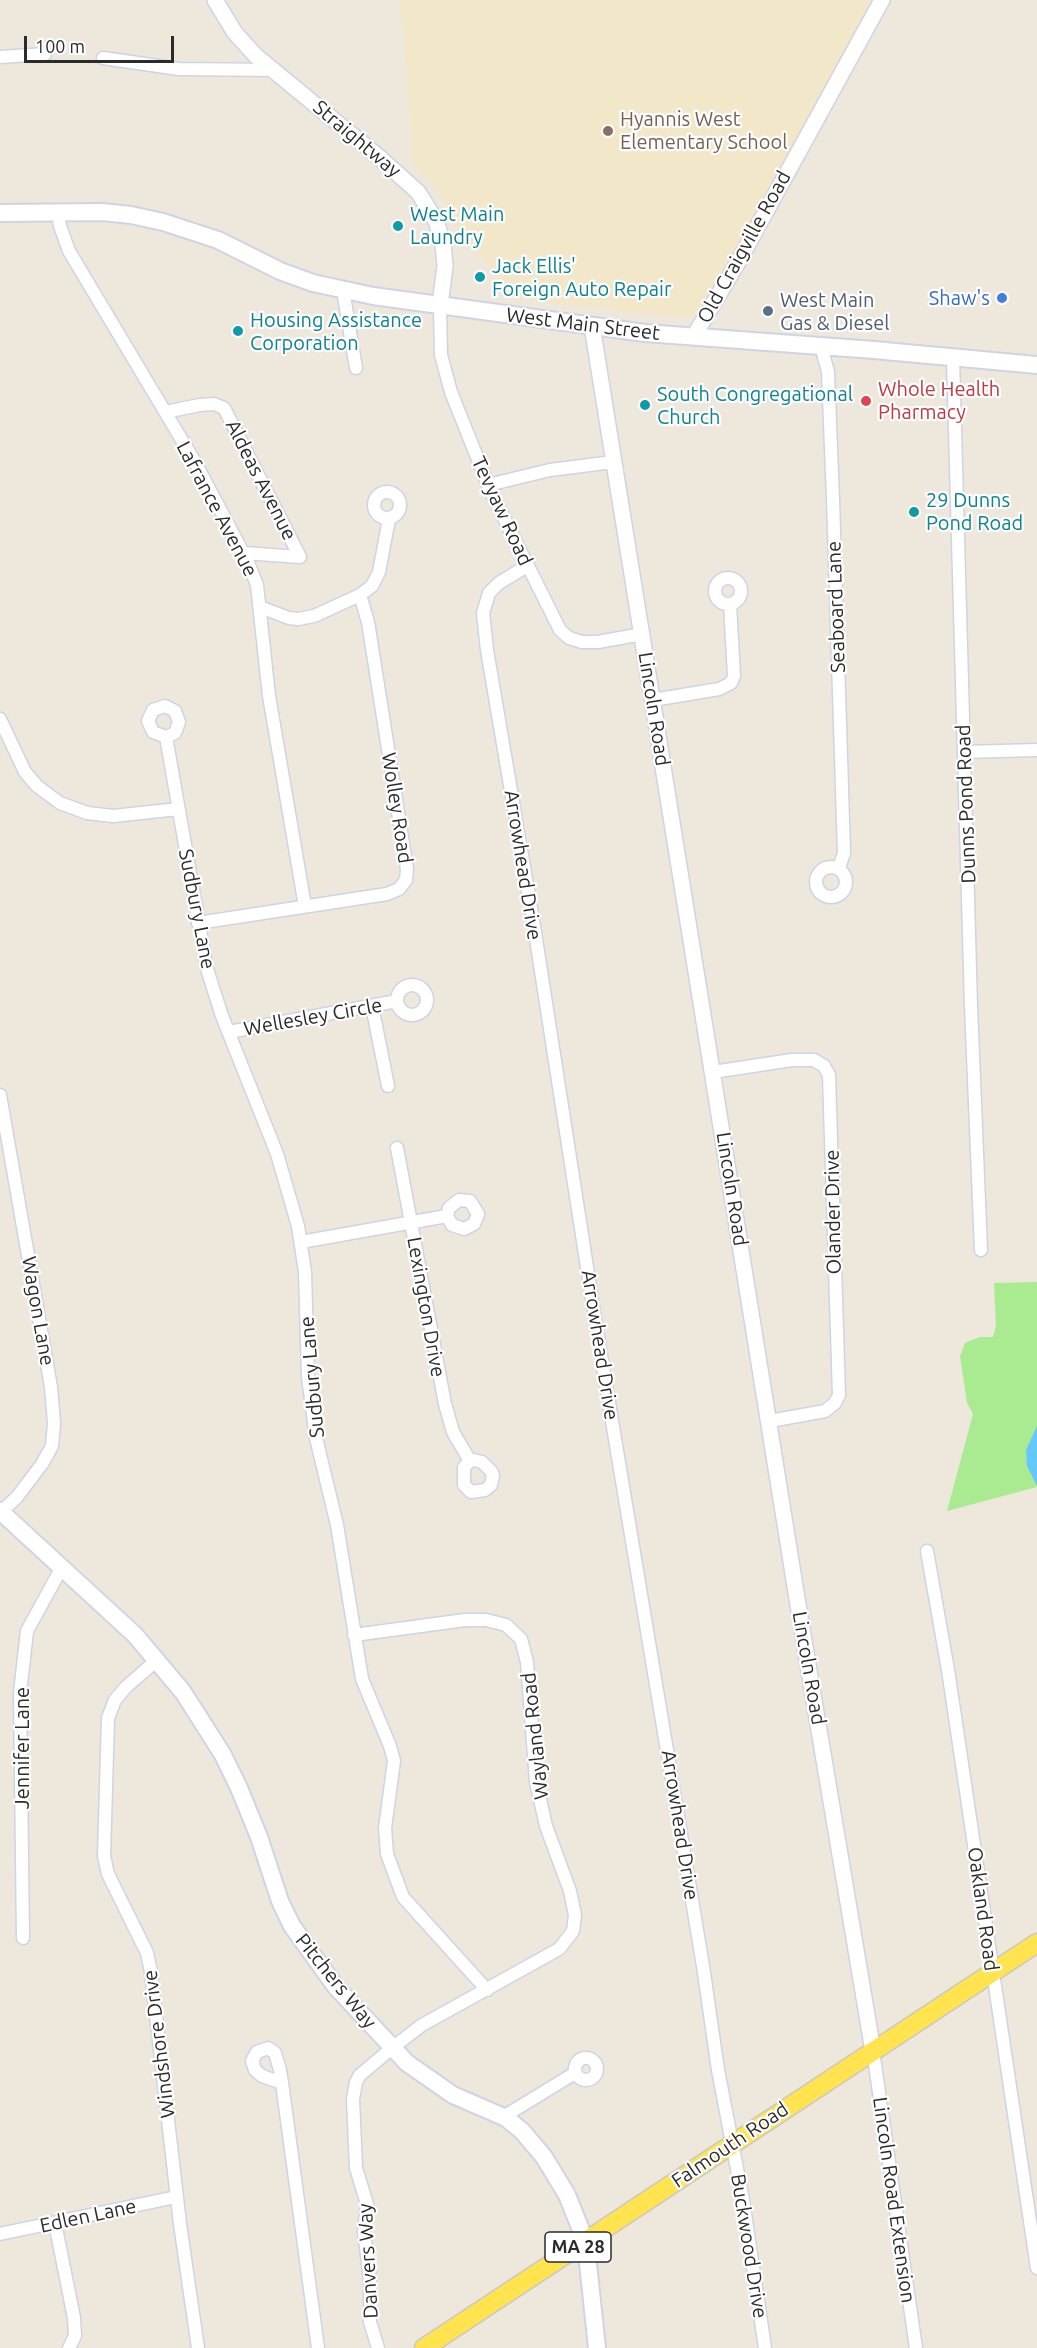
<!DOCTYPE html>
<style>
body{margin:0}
#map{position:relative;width:1037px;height:2348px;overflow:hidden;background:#eee7db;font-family:Ubuntu,sans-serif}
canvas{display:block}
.scale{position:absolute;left:24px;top:36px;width:150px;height:27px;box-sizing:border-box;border:3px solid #2b2b2b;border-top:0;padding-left:8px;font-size:18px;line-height:21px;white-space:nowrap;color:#2b2b2b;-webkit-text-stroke:4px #fff;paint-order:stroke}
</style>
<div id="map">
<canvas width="1037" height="2348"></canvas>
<div class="scale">100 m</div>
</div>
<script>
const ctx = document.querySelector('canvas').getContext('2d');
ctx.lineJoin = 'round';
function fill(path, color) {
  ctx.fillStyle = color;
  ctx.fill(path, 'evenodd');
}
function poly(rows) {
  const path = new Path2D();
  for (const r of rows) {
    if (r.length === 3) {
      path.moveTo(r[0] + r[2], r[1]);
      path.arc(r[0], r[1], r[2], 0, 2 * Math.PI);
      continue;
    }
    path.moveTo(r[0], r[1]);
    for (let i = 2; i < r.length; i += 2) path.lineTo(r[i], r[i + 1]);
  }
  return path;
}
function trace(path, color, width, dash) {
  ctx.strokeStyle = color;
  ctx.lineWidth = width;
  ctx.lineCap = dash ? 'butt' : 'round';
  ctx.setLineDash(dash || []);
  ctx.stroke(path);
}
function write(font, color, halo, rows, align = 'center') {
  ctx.font = font + ' Ubuntu,sans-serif';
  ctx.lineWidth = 4.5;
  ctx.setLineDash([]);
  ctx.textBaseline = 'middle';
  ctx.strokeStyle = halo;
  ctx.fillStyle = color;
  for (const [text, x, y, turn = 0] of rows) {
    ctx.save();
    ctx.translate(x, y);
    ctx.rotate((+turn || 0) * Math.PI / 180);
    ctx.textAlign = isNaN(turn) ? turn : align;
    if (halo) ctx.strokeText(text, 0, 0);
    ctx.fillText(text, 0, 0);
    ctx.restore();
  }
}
const education = poly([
 [399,0,875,0,707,307,699,314,685,318,515,299,455,224,439,192,412,162,408,76]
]);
const green = poly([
 [1037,1282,1037,1487,947,1511,973,1414,967,1403,960,1356,965,1343,980,1337,993,1337,996,1326,994,1283]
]);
const water = poly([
 [1037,1426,1037,1486,1027,1466,1026,1450]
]);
const minor = poly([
 [0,57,45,54],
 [103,58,179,69,275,70],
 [58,212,60,226,69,251,195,462,247,560,257,585,269,696,305,906],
 [343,290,356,368],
 [440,305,441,355,451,392,491,492,560,630,569,638,582,642,598,642,642,634],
 [821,346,828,372,833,499,844,853,839,868],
 [953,358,971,1006,981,1250],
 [165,412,200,405,214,404,224,408,300,557,244,553],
 [488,485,550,470,613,462],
 [387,505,13],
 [527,566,499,583,489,593,483,613,487,650,534,926,596,1325,703,1966,718,2070,743,2200,765,2348],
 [728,591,13],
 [260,607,289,618,298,619,314,616,360,595,372,586,379,572,389,519],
 [653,700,719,689,731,683,734,676,730,604],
 [0,719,25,772,37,786,60,803,87,813,113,816,178,809],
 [166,737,175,733,179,722,175,711,165,706,153,710,148,721,153,732,166,737,207,969,222,1016,277,1154,298,1226,305,1272,308,1377,316,1438,337,1525,362,1679,390,1746,394,1761,385,1828,387,1854,403,1897,487,1990],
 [964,752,1037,750],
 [831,882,15],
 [198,923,387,894,399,889,406,880,407,869,368,622,360,595],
 [412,1000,15],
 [372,1006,388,1086],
 [229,1032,397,1001],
 [713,1072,792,1060,814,1060,824,1066,829,1075,839,1395,835,1403,825,1411,770,1421],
 [0,1095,51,1387,54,1423,52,1446,42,1464,17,1497,1,1512],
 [397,1148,445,1404,453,1432,470,1461,464,1467,464,1485,471,1492,485,1490,491,1485,493,1475,491,1471,482,1462,474,1460,470,1461],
 [301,1242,447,1216,449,1208,459,1200,470,1201,478,1214,474,1224,464,1229,452,1225,447,1216],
 [927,1551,948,1670,1037,2268],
 [354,1635,465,1620,486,1620,506,1625,521,1639,527,1662,536,1782,546,1826,570,1891,575,1915,573,1931,559,1949,422,2025,392,2048,360,2075,356,2082,353,2099,356,2168,367,2204,364,2232,370,2279,370,2322,378,2348],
 [157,1660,126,1687,115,1700,108,1718,104,1856,108,1874,147,1953,151,1972,180,2224,198,2348],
 [23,1938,20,1693,27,1631,62,1567],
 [873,2051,916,2348],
 [586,2069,11],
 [282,2083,262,2076,255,2070,252,2061,257,2052,268,2048,275,2053,280,2070,282,2083,318,2348],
 [503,2117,575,2073],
 [55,2223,74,2318,75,2336,69,2348],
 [0,2234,176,2197]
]);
const tertiary = poly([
 [215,0,235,33,256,56,380,158,418,192,436,221,443,243,445,266,440,305],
 [592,326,800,1617,873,2051],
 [694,336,741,257,882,0]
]);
const secondary = poly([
 [0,213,102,212,131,215,163,222,218,240,280,271,313,283,373,296,645,333,874,350,1037,365],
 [0,1511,135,1635,183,1692,223,1755,239,1788,259,1837,280,1901,292,1926,336,1987,407,2063,453,2095,506,2118,522,2131,544,2157,567,2195,583,2235,587,2254,597,2348]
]);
const primary = poly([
 [424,2348,1037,1943]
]);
const markers = [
 [608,131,6,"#8d6e63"],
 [398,226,6,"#0f9aa8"],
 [480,277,6,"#0f9aa8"],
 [1002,298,6,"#3f7fe0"],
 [768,311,6,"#5c6f8a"],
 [238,331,6,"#0f9aa8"],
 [866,401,6,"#e0444e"],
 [645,405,6,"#0f9aa8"],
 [914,512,6,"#0f9aa8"]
];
const shields = [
 [578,2247,66]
];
const shieldNames = [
 ["MA 28",578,2247]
];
const educationNames = [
 ["Hyannis West",620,119],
 ["Elementary School",620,142]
];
const streetNames = [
 ["Straightway",357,139,40],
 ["Old Craigville Road",744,247,-61],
 ["West Main Street",583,324,7],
 ["Aldeas Avenue",261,480,63],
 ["Lafrance Avenue",217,509,62],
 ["Tevyaw Road",502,511,65],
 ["Seaboard Lane",836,607,-92],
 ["Lincoln Road",654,709,81],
 ["Dunns Pond Road",966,804,-92],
 ["Wolley Road",397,808,81],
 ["Arrowhead Drive",523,865,81],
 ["Sudbury Lane",197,909,79],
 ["Wellesley Circle",313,1017,-10],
 ["Lincoln Road",732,1189,81],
 ["Olander Drive",833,1212,-91],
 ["Lexington Drive",426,1307,80],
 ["Wagon Lane",38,1311,80],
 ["Arrowhead Drive",600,1345,81],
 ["Sudbury Lane",312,1377,-95],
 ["Lincoln Road",809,1668,80],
 ["Wayland Road",535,1736,-96],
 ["Jennifer Lane",22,1748,-90],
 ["Arrowhead Drive",680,1825,81],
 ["Oakland Road",983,1909,82],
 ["Pitchers Way",336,1981,51],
 ["Windshore Drive",159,2044,-97],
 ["Falmouth Road",730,2145,-34],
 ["Lincoln Road Extension",894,2200,82],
 ["Edlen Lane",88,2216,-12],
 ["Buckwood Drive",749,2246,81],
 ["Danvers Way",368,2261,-93]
];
const cultureNames = [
 ["West Main",410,214],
 ["Laundry",410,237],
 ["Jack Ellis'",492,266],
 ["Foreign Auto Repair",492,289],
 ["Housing Assistance",250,320],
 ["Corporation",250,343],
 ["South Congregational",657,394],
 ["Church",657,417],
 ["29 Dunns",926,500],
 ["Pond Road",926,523]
];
const shopNames = [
 ["Shaw's",990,298]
];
const serviceNames = [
 ["West Main",780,300],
 ["Gas & Diesel",780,323]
];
const healthNames = [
 ["Whole Health",878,389],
 ["Pharmacy",878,412]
];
fill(education, '#f2e7c9');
fill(green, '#aaeb92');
fill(water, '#63c8fc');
trace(minor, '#d0d3e5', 15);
trace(tertiary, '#d0d3e5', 18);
trace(secondary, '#d0d3e5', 20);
trace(primary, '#c8c8c8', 21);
trace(minor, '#fff', 12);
trace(tertiary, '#fff', 15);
trace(secondary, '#fff', 16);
trace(primary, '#ffe34f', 18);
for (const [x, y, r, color] of markers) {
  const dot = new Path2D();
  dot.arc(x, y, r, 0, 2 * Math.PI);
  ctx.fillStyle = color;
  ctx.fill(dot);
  trace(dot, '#fff', 2);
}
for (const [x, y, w] of shields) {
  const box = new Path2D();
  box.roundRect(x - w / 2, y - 15, w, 30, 4.5);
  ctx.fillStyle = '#fff';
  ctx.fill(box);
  trace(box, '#2b2b2b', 1.5);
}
write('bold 18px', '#2b2b2b', null, shieldNames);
write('20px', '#785e54', '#fff', educationNames, 'left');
write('20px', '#2b2b2b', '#fff', streetNames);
write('20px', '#0d838f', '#fff', cultureNames, 'left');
write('20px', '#366cbe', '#fff', shopNames, 'right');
write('20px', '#4e5e75', '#fff', serviceNames, 'left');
write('20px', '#be3a42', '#fff', healthNames, 'left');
</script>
